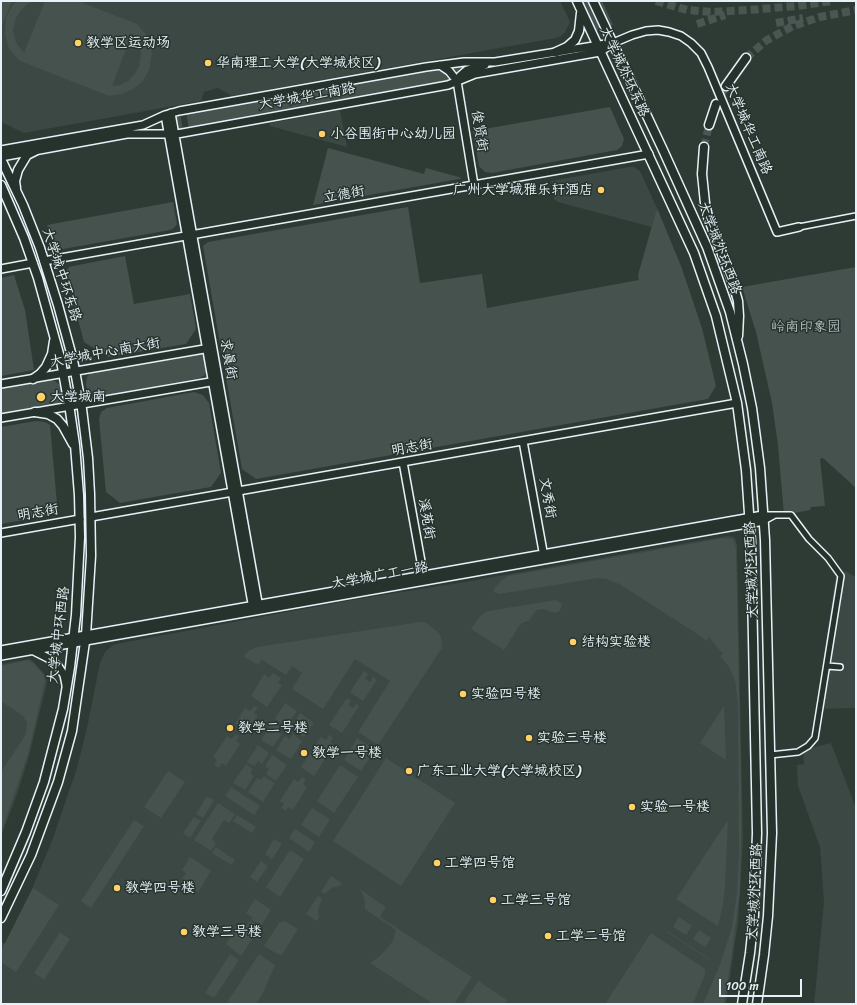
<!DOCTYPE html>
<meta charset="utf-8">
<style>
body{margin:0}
#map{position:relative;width:857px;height:1005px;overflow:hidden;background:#2e3b35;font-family:Sriracha,sans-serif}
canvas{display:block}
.frame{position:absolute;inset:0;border:2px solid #e8f1f8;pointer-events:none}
.scale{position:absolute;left:719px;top:979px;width:83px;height:18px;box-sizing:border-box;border:2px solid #e8f1f8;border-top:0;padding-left:5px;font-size:12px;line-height:14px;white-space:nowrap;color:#e8f1f8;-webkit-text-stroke:3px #26332d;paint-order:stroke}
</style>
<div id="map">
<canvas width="857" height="1005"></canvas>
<div class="frame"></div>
<div class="scale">100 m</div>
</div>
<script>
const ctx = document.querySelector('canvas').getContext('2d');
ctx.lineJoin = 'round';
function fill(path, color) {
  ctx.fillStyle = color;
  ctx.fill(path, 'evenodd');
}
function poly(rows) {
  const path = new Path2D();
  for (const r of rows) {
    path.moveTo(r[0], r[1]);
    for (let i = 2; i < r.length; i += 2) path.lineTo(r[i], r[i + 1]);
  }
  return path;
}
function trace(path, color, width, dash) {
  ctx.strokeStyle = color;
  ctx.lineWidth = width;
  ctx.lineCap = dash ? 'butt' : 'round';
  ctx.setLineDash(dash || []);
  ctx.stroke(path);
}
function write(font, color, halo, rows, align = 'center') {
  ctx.font = font + ' Sriracha,"LXGW WenKai TC",sans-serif';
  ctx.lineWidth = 3;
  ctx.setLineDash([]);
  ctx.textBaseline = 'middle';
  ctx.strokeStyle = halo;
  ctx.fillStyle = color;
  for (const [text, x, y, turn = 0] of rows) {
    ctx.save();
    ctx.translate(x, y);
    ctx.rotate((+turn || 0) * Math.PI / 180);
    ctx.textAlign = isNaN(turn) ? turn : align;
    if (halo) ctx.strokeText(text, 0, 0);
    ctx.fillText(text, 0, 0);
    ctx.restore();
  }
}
const built = poly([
 [1,1,560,1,570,22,565,32,561,36,556,38,232,96,218,88,204,92,201,101,24,133,1,122],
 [340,110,347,147,270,126,270,123],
 [629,167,634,167,640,171,657,208,652,227,558,202,554,199,551,181],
 [727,536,734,537,736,541,737,547,743,841,738,922,726,1004,1,1004,1,942,5,944,14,925,32,889,52,841,77,768,87,728,100,663,105,652,113,645,121,643,352,600,465,582],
 [845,571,856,577,856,708,816,709,836,574],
 [29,659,34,662,45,675,47,682,29,756,17,794,1,836,1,664],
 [831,743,856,808,856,1004,814,1004,824,902,820,847,798,786,797,765,804,764,803,750]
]);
const green = poly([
 [1,1,12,1,1,28],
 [17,1,34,1,27,4,20,11,15,20,13,32,17,44,24,53,45,1,78,1,137,24,148,37,152,53,149,70,143,81,133,89,122,94,109,96,20,61,9,49,5,34,6,18,12,6],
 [132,33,139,43,141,54,139,66,135,74,128,81,120,85,112,86],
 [582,1,587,1,600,28,599,31,597,31,595,30],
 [597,1,602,1,613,25,609,26],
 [473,64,457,74,449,66],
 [429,69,443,70,450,76,449,80,446,83,189,129,186,112],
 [610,107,624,139,622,146,617,150,492,173,485,172,479,166,473,131],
 [180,113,183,130,177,128,175,118],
 [328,148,424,174,426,168,462,178,459,179,313,205],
 [173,202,177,224,174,228,170,230,63,249,56,246,47,225],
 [408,207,420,283,482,274,487,308,639,280,638,275,657,208,681,266,702,328,716,386,708,399,256,479,242,469,203,246,208,242],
 [125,256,134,304,190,294,196,329,186,344,108,357,84,342,67,278,67,270,69,267,73,266],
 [856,267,856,488,823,458,820,459,825,506,811,507,810,510,784,515,778,445,772,403,756,332,742,287],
 [14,275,25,310,34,370,1,376,1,278],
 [196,353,202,355,204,358,207,369,205,375,200,378,98,397,91,395,87,390,86,384,87,377,89,374,94,372],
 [50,380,55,381,60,385,62,395,60,402,53,405,1,414,1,388],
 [194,392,203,395,209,403,221,473,211,487,120,503,106,492,99,419,101,412,107,408],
 [36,421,45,422,50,425,57,504,46,516,1,524,1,427],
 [724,538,733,539,736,548,741,781,741,838,740,891,731,960,724,1004,703,1004,721,962,732,927,737,893,739,854,738,704,735,681,729,667,720,656,723,654,709,637,706,641,702,637,621,585,607,579,598,578,500,594,494,592,494,589,502,580,508,576],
 [556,600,562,604,560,611,555,613,543,609,537,610,533,614,530,620,522,623,519,626,504,650,471,629,480,616,488,611],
 [420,622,425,622,439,633,441,638,442,648,378,745,358,732,390,681,355,659,323,709,292,689,302,673,292,666,286,675,262,660,258,665,243,656,250,650,257,647],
 [28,660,33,663,44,675,45,681,28,754,1,833,1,772,23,739,26,733,27,723,23,716,1,701,1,666],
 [364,671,368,674,365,679,370,682,373,677,377,680,363,701,350,692],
 [273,673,281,678,278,683,282,685,267,707,251,696,264,674,269,678],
 [347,698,351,701,348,705,353,708,356,704,359,706,342,733,329,725],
 [285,703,297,711,290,721,285,719,282,723,275,719],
 [254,706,258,708,254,713,258,716,248,732,235,724,245,708,250,711],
 [724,706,726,760,700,743],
 [300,713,314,723,304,737,295,731,298,727,293,724],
 [273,722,280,726,277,731,282,734,273,747,261,740],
 [236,734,239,737,236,741,240,744,226,766,222,763,219,768,214,765,217,760,213,757,227,736,232,739],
 [293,734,302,741,291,759,276,750,285,736,290,739],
 [329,735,333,738,330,742,334,745,314,776,301,767,321,737,326,740],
 [357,738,375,750,361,771,344,760],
 [258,745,269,753,262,764,258,761,254,766,247,762],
 [272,755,287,765,276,781,266,774,269,769,265,766],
 [386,758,455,803,401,886,333,841],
 [246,764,253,769,250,773,254,776,245,790,233,783],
 [340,765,358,777,334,813,317,801],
 [168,771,185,782,161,818,144,807],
 [264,776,275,783,263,802,248,792,257,778,261,780],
 [302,777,306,780,303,784,307,787,293,810,288,807,286,811,281,808,284,804,280,801,294,779,298,782],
 [231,787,260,806,254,815,225,796],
 [207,796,214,800,203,818,196,814],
 [218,803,235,814,229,823,224,820,212,839,216,843,211,851,194,840],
 [312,808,330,819,319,837,301,825],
 [237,815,256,827,252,833,233,821],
 [194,817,201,821,190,838,183,833],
 [134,820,144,826,91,908,81,901],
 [728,820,725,886,723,905,718,926,676,899],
 [295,829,315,842,309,852,289,838],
 [274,839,282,844,272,859,265,854],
 [216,847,235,860,231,865,212,853],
 [290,850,304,859,280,897,266,887],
 [190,857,211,871,198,892,181,881,186,873,182,870],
 [261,861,268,866,257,882,250,877],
 [331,876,342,883,340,886,334,887,329,890,325,894,321,892],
 [33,888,59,905,16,972,1,962,1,951],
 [361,890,386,907,380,917,472,977,454,1004,433,1004,370,963,379,957,390,945,393,940,396,930,365,909,365,901],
 [318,896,322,898,318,910,319,918,316,921,306,914],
 [255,899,271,910,261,926,251,919,252,917,246,913],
 [679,917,692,926,686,935,673,927],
 [250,921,260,927,241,956,226,944,237,927,243,930],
 [284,921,298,929,281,956,264,946,279,923],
 [699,930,711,938,705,947,693,939],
 [667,931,710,959,710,960,667,932],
 [60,932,70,939,44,980,34,973],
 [651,933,705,969,705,974,693,1004,640,1004,638,1003,637,1004,605,1004],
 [230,954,239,960,214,998,205,993],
 [259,954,275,965,263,993,256,1004,226,1004],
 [478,981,507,1000,505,1004,463,1004]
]);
const primaryTunnel = poly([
 [656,1,687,10,711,12,748,10,797,6,833,1],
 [776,23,803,18],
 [697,24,725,15],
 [746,58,767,40,793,26,820,17,856,10],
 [716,104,726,86],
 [704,147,709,125]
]);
const street = poly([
 [799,227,856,216],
 [763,515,775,515,764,521],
 [827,666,840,667],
 [770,755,798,752,808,746,815,738,841,576,828,558,809,539,791,515,775,515]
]);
const secondary = poly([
 [440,65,449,71,457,81,474,185],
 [457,81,460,76,467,70,485,65],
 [171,113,259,608],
 [165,115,253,609],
 [1,150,143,125,165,115,179,111,426,67,464,62,495,62,612,43],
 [1,157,127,134,177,134,448,85,475,74,600,52,613,43,632,35,646,31,658,30,669,32,681,36,691,43,701,53,708,67,777,232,799,227],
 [44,261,649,154],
 [1,269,33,263],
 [1,384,210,348],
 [1,418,216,381],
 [523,441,544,557],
 [403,462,424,578],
 [91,517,737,403],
 [1,533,80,519],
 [1,650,763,515],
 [34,651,48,658,58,666,64,675,66,685],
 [1,656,764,521]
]);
const primary = poly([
 [577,1,694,253,716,316,737,403,746,470,751,542,757,833,754,915,750,953,742,1004],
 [593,1,663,150,707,247,730,312,743,364,752,408,760,468,765,540,772,833,768,916,764,955,757,1004],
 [556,52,567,47,575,40,579,31,581,13],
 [726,86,746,58],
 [709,125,716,104],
 [704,147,702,174,705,203,708,217,732,280,738,301,739,316,738,336],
 [1,159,23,205,40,248,58,305,73,360,82,409,88,458,90,494,91,556,86,635,72,731,58,782,31,855,1,918],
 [1,185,24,238,38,278,61,361,70,411,75,445,79,495,80,537,76,615,70,667,63,709,44,782,26,832,1,891],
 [16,188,15,181,18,170,27,155,35,151],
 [33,379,40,374,46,367,52,354,54,341],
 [35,412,48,414,57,419,63,426,73,444]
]);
const markers = [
 [78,43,4,"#ffd166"],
 [208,63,4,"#ffd166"],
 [322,134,4,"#ffd166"],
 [601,190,4,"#ffd166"],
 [41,397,5,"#ffd166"],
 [573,642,4,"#ffd166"],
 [463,694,4,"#ffd166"],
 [230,728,4,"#ffd166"],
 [529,738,4,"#ffd166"],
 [304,753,4,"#ffd166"],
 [409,771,4,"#ffd166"],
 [632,807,4,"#ffd166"],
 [437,863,4,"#ffd166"],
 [117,888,4,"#ffd166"],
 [493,900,4,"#ffd166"],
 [184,932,4,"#ffd166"],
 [548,936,4,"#ffd166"]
];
const poiNames = [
 ["教学区运动场",86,43],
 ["华南理工大学(大学城校区)",216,63],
 ["小谷围街中心幼儿园",330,134],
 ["广州大学城雅乐轩酒店",593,190,"right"],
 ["大学城南",50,397],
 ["结构实验楼",581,642],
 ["实验四号楼",471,694],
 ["教学二号楼",238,728],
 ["实验三号楼",537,738],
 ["教学一号楼",312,753],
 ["广东工业大学(大学城校区)",417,771],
 ["实验一号楼",640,807],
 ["工学四号馆",445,863],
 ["教学四号楼",125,888],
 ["工学三号馆",501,900],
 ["教学三号楼",192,932],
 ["工学二号馆",556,936]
];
const streetNames = [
 ["大学城外环东路",624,72,65],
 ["大学城华工南路",307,97,-10],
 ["大学城华工南路",748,129,67],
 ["俊贤街",479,131,81],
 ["立德街",344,195,-10],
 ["大学城外环西路",719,248,69],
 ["大学城中环东路",61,275,72],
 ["大学城中心南大街",105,353,-10],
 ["求真街",228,359,80],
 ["明志街",412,448,-10],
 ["文秀街",547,498,80],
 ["明志街",38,513,-10],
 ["溪苑街",426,519,80],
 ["大学城外环西路",752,570,-92],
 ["大学城广工一路",380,576,-10],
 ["大学城中环西路",59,635,-83],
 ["大学城外环西路",755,892,-87]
];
const parkNames = [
 ["岭南印象园",806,327]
];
fill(built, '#3b4843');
fill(green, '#45524e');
trace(primaryTunnel, '#4a5652', 8, [8, 4]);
trace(street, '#e8f1f8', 8);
trace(secondary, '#e8f1f8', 10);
trace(primary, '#e8f1f8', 11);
trace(street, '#26332d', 5);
trace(secondary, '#26332d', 7);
trace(primary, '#26332d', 8);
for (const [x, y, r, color] of markers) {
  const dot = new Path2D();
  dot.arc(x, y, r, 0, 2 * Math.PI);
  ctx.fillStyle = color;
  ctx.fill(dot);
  trace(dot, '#26332d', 1.5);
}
write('14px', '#e8f1f8', '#26332d', poiNames, 'left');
write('14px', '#e8f1f8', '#26332d', streetNames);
write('14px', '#afb9bc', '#26332d', parkNames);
</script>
